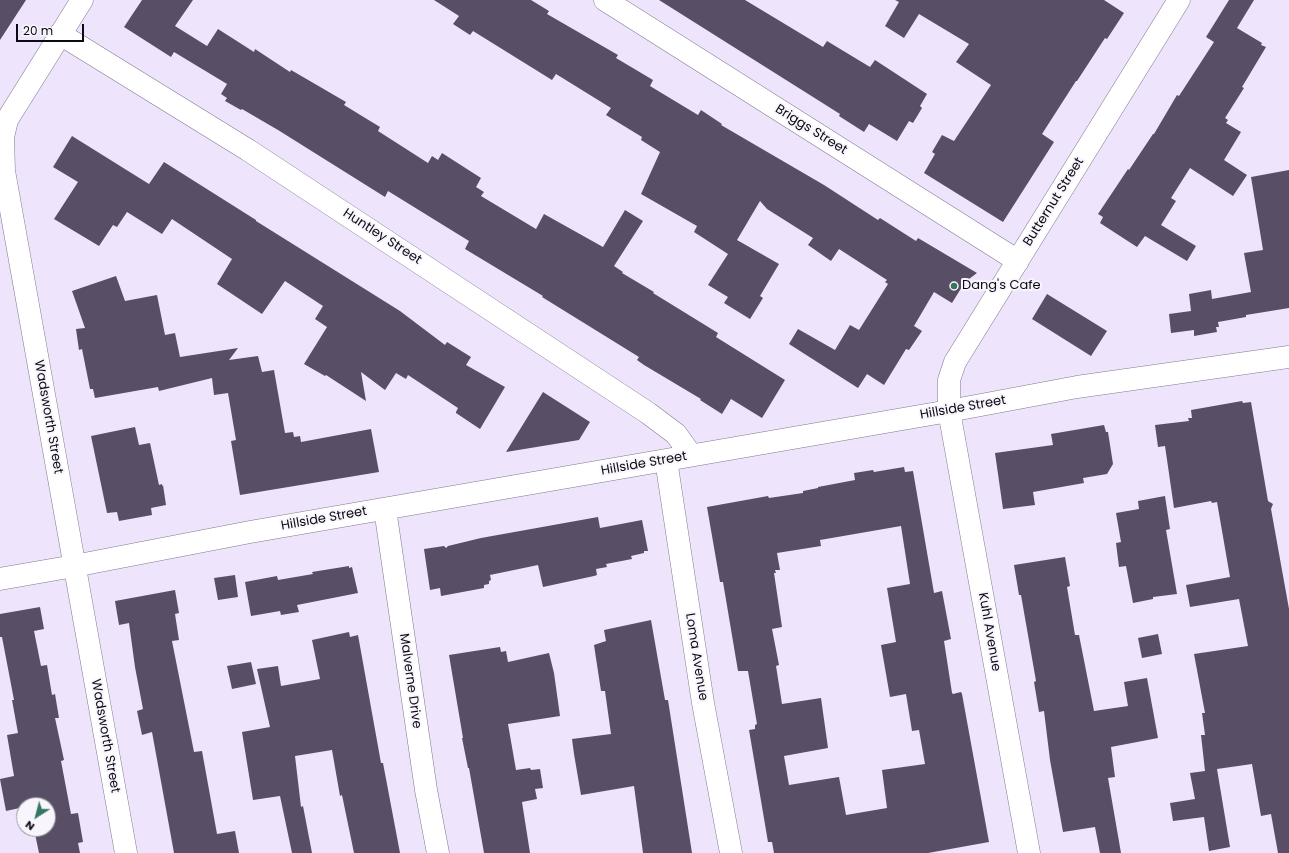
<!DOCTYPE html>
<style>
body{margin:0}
#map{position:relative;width:1289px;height:853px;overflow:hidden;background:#eee5fc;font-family:Poppins,sans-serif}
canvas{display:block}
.north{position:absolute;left:16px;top:797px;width:40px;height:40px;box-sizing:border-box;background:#f8f6fc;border:1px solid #9a989f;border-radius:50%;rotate:216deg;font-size:11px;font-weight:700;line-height:16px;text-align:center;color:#0d0a13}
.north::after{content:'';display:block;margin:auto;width:14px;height:18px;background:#387662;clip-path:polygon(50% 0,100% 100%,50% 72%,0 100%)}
.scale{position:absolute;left:16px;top:24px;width:68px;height:18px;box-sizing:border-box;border:2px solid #0d0a13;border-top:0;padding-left:5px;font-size:12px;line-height:14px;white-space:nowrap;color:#0d0a13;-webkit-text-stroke:3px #f8f6fc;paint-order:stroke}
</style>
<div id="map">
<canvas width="1289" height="853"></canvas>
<div class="north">N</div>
<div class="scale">20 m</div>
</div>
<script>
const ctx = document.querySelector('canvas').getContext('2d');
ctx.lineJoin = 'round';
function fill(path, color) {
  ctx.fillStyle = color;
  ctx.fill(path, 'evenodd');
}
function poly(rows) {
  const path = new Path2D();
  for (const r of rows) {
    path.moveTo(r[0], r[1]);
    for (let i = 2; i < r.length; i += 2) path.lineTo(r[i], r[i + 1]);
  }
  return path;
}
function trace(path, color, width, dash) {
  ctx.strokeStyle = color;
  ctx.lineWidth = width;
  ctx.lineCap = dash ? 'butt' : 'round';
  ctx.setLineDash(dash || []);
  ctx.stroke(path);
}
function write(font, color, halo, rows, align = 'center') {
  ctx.font = font + ' Poppins,sans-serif';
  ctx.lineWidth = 4;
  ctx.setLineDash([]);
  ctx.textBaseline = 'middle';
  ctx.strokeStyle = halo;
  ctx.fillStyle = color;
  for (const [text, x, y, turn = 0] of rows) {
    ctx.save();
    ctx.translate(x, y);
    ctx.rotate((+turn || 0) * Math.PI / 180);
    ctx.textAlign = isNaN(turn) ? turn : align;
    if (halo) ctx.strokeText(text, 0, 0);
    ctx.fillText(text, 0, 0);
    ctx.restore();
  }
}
const building = poly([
 [0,0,26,0,0,40],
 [142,0,193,0,175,26,207,46,218,29,254,52,255,49,290,72,291,70,346,102,344,105,380,127,378,131,428,163,432,156,438,160,442,153,481,178,476,187,484,192,481,196,536,229,544,214,603,247,625,210,643,221,614,266,623,272,622,273,654,292,653,293,718,333,716,337,785,380,762,418,731,399,722,414,700,400,701,399,644,365,637,360,639,357,542,297,543,296,465,249,469,241,388,191,385,197,278,130,242,109,241,110,225,101,227,98,221,94,227,84,174,52,171,57,124,27],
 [434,0,531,0,549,11,547,14,618,55,616,58,653,80,650,86,698,115,701,110,722,124,721,125,824,185,878,220,880,218,916,241,918,238,977,273,965,282,952,303,934,292,914,326,922,331,909,350,906,349,884,385,867,374,858,388,789,344,798,329,835,350,850,325,859,330,888,284,885,282,887,280,839,249,831,261,808,245,813,238,767,209,760,201,737,240,779,264,760,296,763,298,750,319,724,303,728,297,708,285,728,254,694,232,697,226,641,194,660,152,641,140,642,137,606,115,611,108,556,74,552,80,473,31,470,35,453,24,459,16],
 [659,0,745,0,823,47,827,41,870,67,875,60,927,94,920,106,922,108,913,123,909,121,897,141,869,124,864,132,839,116,840,114],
 [895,0,1104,0,1124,13,1107,39,1105,38,1077,81,1076,81,1042,134,1054,142,1003,222,924,173,935,154,932,152,942,135,954,141,991,85,956,62,969,44,919,14,904,38,885,26,899,2],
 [1229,0,1254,0,1237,28,1262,43,1261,45,1266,47,1242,87,1244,88,1225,118,1228,120,1226,123,1241,132,1224,160,1247,175,1233,196,1190,168,1171,198,1176,201,1161,225,1196,246,1187,261,1145,236,1137,247,1100,223,1103,217,1098,214,1128,169,1129,170,1153,134,1154,134,1177,95,1179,96,1214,42,1206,37],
 [72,136,149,184,164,162,256,220,256,221,400,311,445,345,447,342,471,357,466,365,505,387,480,429,456,413,456,412,458,408,408,375,406,379,396,373,385,390,361,372,366,401,326,375,325,376,304,364,327,327,315,319,323,306,285,281,262,314,217,284,232,259,172,219,162,234,127,212,117,227,113,225,99,246,54,219,78,182,53,167],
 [1289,170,1289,308,1246,315,1246,317,1218,322,1219,327,1216,327,1217,332,1194,336,1194,330,1171,333,1169,314,1191,311,1189,294,1211,290,1212,299,1251,292,1244,253,1263,250,1251,177],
 [116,276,125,301,157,295,165,335,175,333,180,357,238,348,229,360,258,356,262,372,274,370,285,433,293,432,294,437,300,436,301,442,371,429,379,472,240,495,231,441,236,440,228,393,214,395,212,378,159,391,158,387,95,398,93,389,90,389,82,349,79,350,76,329,85,328,72,291],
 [1047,294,1107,331,1091,356,1032,319],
 [543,392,590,422,579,440,506,452],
 [1242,401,1243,403,1251,402,1268,501,1273,504,1271,509,1289,609,1289,853,1278,853,1271,814,1261,816,1252,764,1217,769,1230,847,1209,851,1204,817,1173,821,1170,803,1195,799,1190,773,1205,771,1201,735,1205,735,1202,713,1205,713,1194,654,1248,646,1239,599,1190,607,1186,585,1230,577,1217,502,1212,503,1211,501,1174,508,1165,446,1158,447,1155,425,1189,421,1188,418,1192,418,1191,410],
 [1104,425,1106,432,1108,432,1113,464,1107,474,1083,478,1084,483,1033,492,1035,505,1003,509,995,453,1053,445,1051,434],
 [135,427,139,445,150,443,159,485,162,484,162,486,163,485,166,505,151,508,152,515,119,521,117,512,107,513,91,436],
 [904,467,905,472,913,471,934,593,942,591,951,639,944,641,952,693,953,694,961,692,962,694,989,842,928,853,774,853,772,842,768,842,749,730,755,729,755,725,757,724,748,671,738,671,723,582,720,582,707,507,768,496,769,498,803,493,803,491,818,488,818,487,855,480,854,473,873,470,874,472],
 [901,526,910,584,887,588,896,642,881,645,890,697,906,694,912,731,919,730,925,764,882,770,887,808,846,815,839,777,789,785,784,756,828,748,821,698,782,704,776,666,779,665,772,629,782,627,774,573,776,573,775,570,780,570,777,553,821,546,820,540],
 [1165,496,1170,529,1166,530,1177,594,1153,597,1153,599,1133,603,1126,566,1119,567,1116,543,1121,542,1116,513,1139,509,1138,501],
 [598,517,600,528,642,520,648,551,644,551,644,553,631,556,632,559,606,564,607,567,596,569,597,575,594,576,543,587,538,565,490,575,491,580,489,581,489,584,484,585,484,588,441,596,440,588,430,590,424,549,444,546,446,548,448,546,481,538],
 [1065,557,1070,586,1067,587,1075,635,1079,635,1094,711,1128,706,1124,682,1147,678,1158,738,1111,747,1115,777,1108,778,1121,853,1100,853,1095,827,1063,832,1050,760,1044,711,1039,712,1034,682,1036,681,1021,595,1019,595,1014,565],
 [349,566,349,568,352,567,358,593,297,605,299,612,281,615,280,611,251,616,245,582,277,576,278,580,313,574,312,572],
 [235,575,238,597,218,600,214,578],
 [175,590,179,613,175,614,179,640,172,641,194,752,202,751,217,834,235,831,239,853,174,853,152,732,142,735,137,711,143,709,135,667,129,623,119,625,115,601],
 [40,607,44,629,34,631,41,666,47,665,52,695,55,694,59,718,55,718,64,760,61,761,71,814,78,813,83,842,78,843,80,853,39,853,34,829,48,829,48,805,24,805,24,807,6,811,0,779,14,776,7,735,18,733,12,700,14,700,2,637,0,637,0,614],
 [651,620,665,700,668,700,692,853,643,853,634,786,581,795,574,754,572,739,611,734,605,691,601,691,594,645,606,641,604,630],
 [349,632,350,637,358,635,381,763,383,763,400,853,354,853,342,795,340,796,332,750,295,756,301,807,303,806,312,853,292,853,280,796,253,800,242,732,270,727,257,669,278,666,281,686,320,679,312,640],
 [1158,634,1162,654,1142,658,1138,638],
 [500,647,501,652,506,651,508,662,549,653,554,673,560,716,508,724,516,770,530,768,531,770,540,769,543,788,535,789,537,799,522,802,530,853,484,853,469,768,468,768,462,738,463,738,449,655],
 [251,662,256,684,232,689,227,666]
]);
const minor = poly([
 [82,0,7,120,3,137,4,171,126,853],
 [605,0,1018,261],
 [60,34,248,150,648,413,676,434,691,455],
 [666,460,703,703,731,853],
 [385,509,426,790,438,853],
 [0,579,74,566,250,532,949,411,1077,387,1289,357],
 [1029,853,949,411,949,380,955,362,1179,0]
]);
const markers = [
 [954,286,4,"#387662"]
];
const streetNames = [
 ["Briggs Street",811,130,32],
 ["Butternut Street",1054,202,-58],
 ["Huntley Street",382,237,33],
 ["Hillside Street",963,408,-10],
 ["Wadsworth Street",48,417,80],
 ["Hillside Street",644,464,-10],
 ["Hillside Street",324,519,-10],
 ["Kuhl Avenue",989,632,80],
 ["Loma Avenue",696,657,81],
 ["Malverne Drive",410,681,82],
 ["Wadsworth Street",105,736,80]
];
const poiNames = [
 ["Dang's Cafe",962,286]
];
fill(building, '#584e66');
trace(minor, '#827891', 23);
trace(minor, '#fff', 22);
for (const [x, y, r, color] of markers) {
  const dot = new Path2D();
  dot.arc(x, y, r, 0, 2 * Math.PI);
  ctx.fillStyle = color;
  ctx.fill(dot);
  trace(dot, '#f8f6fc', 1.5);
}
write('13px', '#0d0a13', '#f8f6fc', streetNames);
write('13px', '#0d0a13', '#f8f6fc', poiNames, 'left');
</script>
